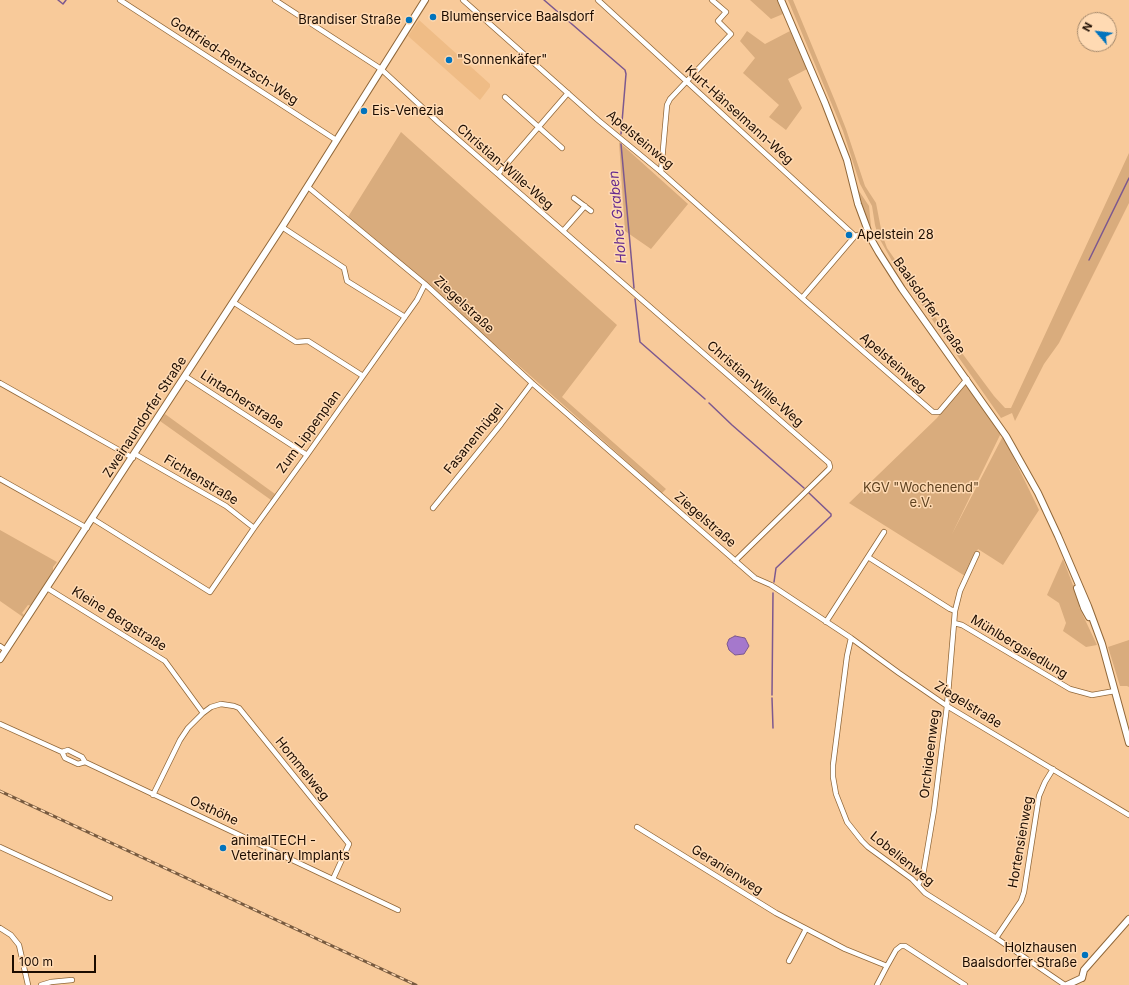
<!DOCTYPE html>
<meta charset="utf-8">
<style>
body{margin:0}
#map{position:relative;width:1129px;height:985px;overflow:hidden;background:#f8ca9a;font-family:Inter,sans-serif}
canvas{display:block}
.north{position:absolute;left:1077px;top:12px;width:40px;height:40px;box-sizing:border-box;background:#ffdab3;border:1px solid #a4886b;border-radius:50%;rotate:298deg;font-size:11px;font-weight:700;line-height:16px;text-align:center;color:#1c0c00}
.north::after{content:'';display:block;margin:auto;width:14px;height:18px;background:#0173bd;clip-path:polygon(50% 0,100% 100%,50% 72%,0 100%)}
.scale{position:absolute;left:12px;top:955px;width:84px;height:18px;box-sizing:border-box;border:2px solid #1c0c00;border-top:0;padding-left:5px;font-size:12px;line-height:14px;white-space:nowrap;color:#1c0c00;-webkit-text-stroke:3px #ffdab3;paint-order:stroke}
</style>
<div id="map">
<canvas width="1129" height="985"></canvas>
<div class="north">N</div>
<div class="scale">100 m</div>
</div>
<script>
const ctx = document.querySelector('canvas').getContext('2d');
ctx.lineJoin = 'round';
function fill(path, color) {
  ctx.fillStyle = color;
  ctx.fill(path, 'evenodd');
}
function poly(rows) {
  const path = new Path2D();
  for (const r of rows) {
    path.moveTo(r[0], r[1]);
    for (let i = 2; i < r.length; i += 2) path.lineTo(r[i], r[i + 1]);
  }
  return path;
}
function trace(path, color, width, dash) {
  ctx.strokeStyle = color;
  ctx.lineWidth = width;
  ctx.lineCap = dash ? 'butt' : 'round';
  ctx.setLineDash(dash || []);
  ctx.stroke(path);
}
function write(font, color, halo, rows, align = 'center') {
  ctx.font = font + ' Inter,sans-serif';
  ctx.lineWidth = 3;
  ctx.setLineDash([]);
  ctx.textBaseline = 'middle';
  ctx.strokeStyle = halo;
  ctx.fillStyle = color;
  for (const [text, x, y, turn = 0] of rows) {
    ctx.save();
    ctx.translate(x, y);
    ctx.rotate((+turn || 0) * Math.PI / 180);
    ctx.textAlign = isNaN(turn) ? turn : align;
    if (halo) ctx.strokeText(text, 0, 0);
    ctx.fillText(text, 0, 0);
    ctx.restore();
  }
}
const built = poly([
 [419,20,490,84,490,87,480,100,408,36]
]);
const green = poly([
 [750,0,777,0,783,14,771,19],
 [788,0,793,0,835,101,846,129,865,186,876,203,882,234,887,248,930,310,994,396,1005,408,1011,408,1129,153,1129,203,1059,343,1044,364,1015,421,1012,413,1001,418,896,268,878,236,875,225,872,206,860,184,843,131],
 [747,31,765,44,790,31,807,69,788,79,802,108,786,130,769,117,779,105,743,73,755,58,740,41],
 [401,132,617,325,562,397,666,489,662,493,559,401,374,238,348,217],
 [619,142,688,204,651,249,625,231],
 [857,188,869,206,871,226,870,225,862,207],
 [962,385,967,385,1001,433,952,534,1003,436,1039,510,1003,565,978,549,965,576,849,503,937,418],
 [165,414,275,494,271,500,160,421],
 [0,530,57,562,53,567,53,573,31,606,28,605,22,613,24,615,23,617,0,601],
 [1063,559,1081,606,1079,607,1097,645,1086,647,1063,631,1066,623,1059,603,1047,595],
 [1129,640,1129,687,1127,686,1120,686,1108,647]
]);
const water = poly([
 [735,636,745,638,749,646,744,654,735,655,729,650,727,644,729,639,735,636]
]);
const stream = poly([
 [58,0,63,4,66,0],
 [544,0,625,70,626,74,621,134],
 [621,144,634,288],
 [1089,260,1129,178],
 [635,299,640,342,705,399],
 [709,403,732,425,804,488],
 [774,582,776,568,831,516,831,514,809,493],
 [772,695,773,593],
 [772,698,773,728]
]);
const street = poly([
 [120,0,336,140],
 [275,0,381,69,438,122,829,463,830,467,829,469,735,561],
 [463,0,598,120,661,172,802,298,933,412,939,412,967,379],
 [598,0,855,236,868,231],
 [505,97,562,148],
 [661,172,667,105,670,99,731,34,718,21,726,12,712,0],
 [498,174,568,93],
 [308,187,425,284,532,383,755,578,771,585,851,638,899,673,947,706,1129,815],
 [574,198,591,211],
 [282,227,344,268,347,281,405,317],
 [563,231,585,206],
 [802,298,855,236],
 [233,302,296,342,308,341,363,376],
 [185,376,307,455],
 [0,383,133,458],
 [135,454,226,506,254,528],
 [0,479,87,528],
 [433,508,501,424,532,383],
 [93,519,210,592,254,528,307,455,417,300,425,284],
 [868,557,950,609,955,611,954,623,962,625,1070,689,1092,695,1115,691],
 [47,588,165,661,203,713],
 [955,611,960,591,977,554],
 [826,622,884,532],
 [851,638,847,656,833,765,833,777,836,794,847,822,862,841,868,847,912,879,925,893,996,938,1065,985],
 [0,646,6,650],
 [0,724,62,752,68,750,82,757,85,762,398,910],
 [62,752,65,758,78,764,85,762],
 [153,795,180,740,188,728,203,713,211,707,221,704,234,706,239,708,349,844,333,879],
 [637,827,776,913,845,949,887,966,896,950,901,946,905,946,965,985],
 [0,847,110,898],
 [918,885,923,875,934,810,947,706,954,623],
 [0,928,11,935,19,945,28,985],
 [996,938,1021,901,1024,892,1039,796,1045,782,1053,769],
 [789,961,806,929],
 [41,985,51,982,72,980],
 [877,985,887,966]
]);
const secondary = poly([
 [781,0,825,103,847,160,858,204,871,239,879,253,902,289,1006,436,1038,493,1058,536,1088,606,1102,644,1129,743],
 [1077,588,1084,608,1089,617],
 [0,659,282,227,425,0],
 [1082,978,1084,970,1129,919],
 [1067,985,1082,978]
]);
const rail = poly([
 [0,791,416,985]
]);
const markers = [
 [433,17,4,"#0173bd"],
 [409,20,4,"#0173bd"],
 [449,60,4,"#0173bd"],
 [364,111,4,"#0173bd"],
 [849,235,4,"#0173bd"],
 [223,848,4,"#0173bd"],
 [1085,955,4,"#0173bd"]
];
const poiNames = [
 ["Blumenservice Baalsdorf",441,17],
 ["Brandiser Straße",401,20,"right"],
 ["\"Sonnenkäfer\"",457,60],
 ["Eis-Venezia",372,111],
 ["Apelstein 28",857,235],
 ["animalTECH -",231,841],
 ["Veterinary Implants",231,856],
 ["Holzhausen",1077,948,"right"],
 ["Baalsdorfer Straße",1077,963,"right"]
];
const streetNames = [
 ["Gottfried-Rentzsch-Weg",234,61,33],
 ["Kurt-Hänselmann-Weg",739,115,42],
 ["Apelsteinweg",640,140,40],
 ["Christian-Wille-Weg",505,167,41],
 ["Ziegelstraße",464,305,43],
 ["Baalsdorfer Straße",929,306,55],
 ["Apelsteinweg",893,363,41],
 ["Christian-Wille-Weg",755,384,41],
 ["Lintacherstraße",242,400,33],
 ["Zweinaundorfer Straße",145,417,-57],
 ["Zum Lippenplan",309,432,-54],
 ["Fasanenhügel",474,439,-51],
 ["Fichtenstraße",201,480,31],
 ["Ziegelstraße",705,520,41],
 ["Kleine Bergstraße",119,619,32],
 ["Mühlbergsiedlung",1019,647,31],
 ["Ziegelstraße",968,705,32],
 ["Orchideenweg",930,754,-83],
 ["Hommelweg",302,769,51],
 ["Osthöhe",214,811,25],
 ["Hortensienweg",1021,842,-80],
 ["Lobelienweg",902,859,39],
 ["Geranienweg",727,870,32]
];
const parkNames = [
 ["KGV \"Wochenend\"",921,488],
 ["e.V.",921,503]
];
const waterNames = [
 ["Hoher Graben",618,217,-95]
];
fill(built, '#efbc86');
fill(green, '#d9ac7d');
fill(water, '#a578cc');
trace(water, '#7c588f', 1);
trace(stream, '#7c588f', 1.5);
trace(street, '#906739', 6);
trace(secondary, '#906739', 8);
trace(street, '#fff', 4.5);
trace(secondary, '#fff', 6);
trace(rail, '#785b40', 3);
trace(rail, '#ffdab3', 1.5, [4.5]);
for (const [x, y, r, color] of markers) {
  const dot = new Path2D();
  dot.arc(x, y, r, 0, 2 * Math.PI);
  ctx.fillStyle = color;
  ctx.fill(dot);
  trace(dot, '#ffdab3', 1.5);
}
write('13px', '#1c0c00', '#ffdab3', poiNames, 'left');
write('13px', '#1c0c00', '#ffdab3', streetNames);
write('13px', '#5f4220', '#ffdab3', parkNames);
write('italic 14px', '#652b8f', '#ffdab3', waterNames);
</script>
